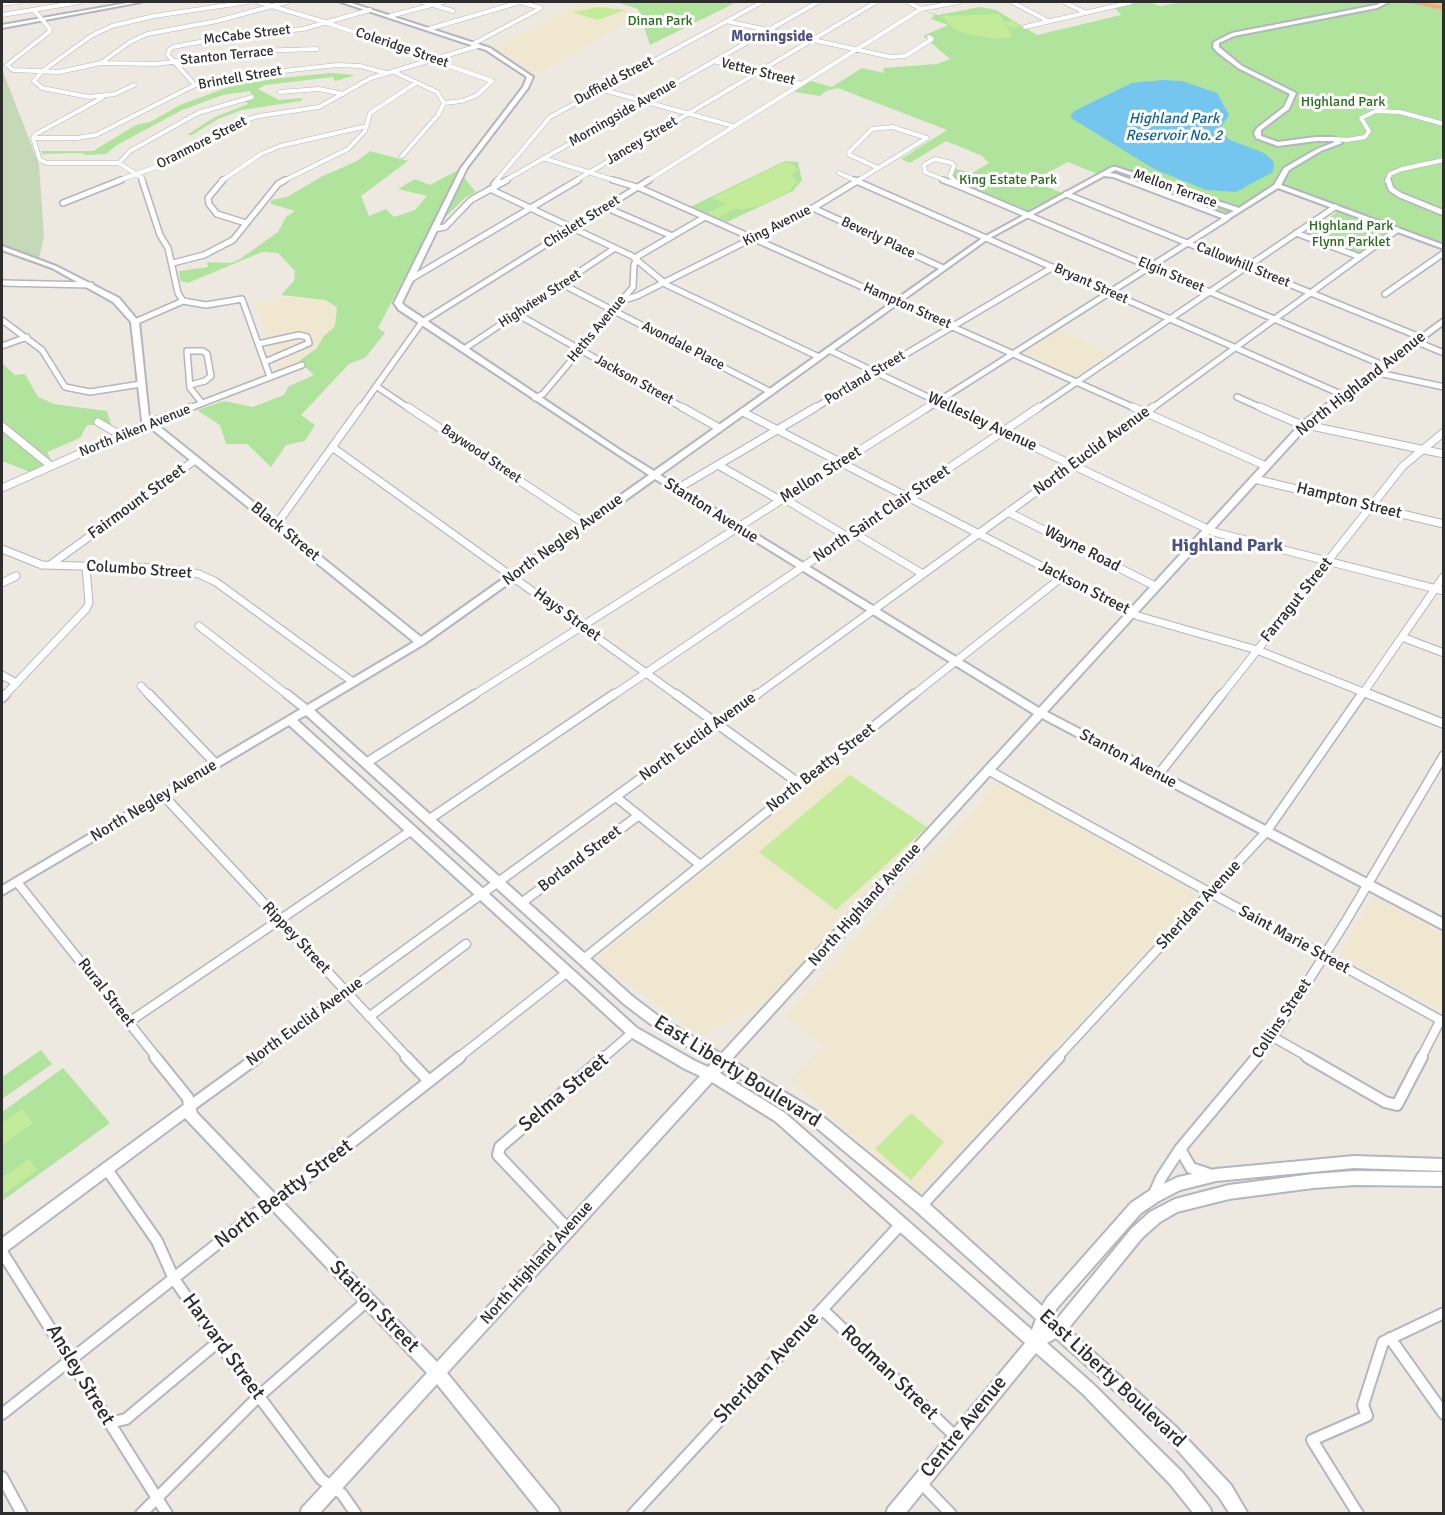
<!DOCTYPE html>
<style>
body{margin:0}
#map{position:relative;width:1445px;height:1515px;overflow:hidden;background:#eee9e0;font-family:Signika,sans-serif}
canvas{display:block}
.frame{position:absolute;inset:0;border:3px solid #2d2d2d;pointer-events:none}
</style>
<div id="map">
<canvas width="1445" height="1515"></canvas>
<div class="frame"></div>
</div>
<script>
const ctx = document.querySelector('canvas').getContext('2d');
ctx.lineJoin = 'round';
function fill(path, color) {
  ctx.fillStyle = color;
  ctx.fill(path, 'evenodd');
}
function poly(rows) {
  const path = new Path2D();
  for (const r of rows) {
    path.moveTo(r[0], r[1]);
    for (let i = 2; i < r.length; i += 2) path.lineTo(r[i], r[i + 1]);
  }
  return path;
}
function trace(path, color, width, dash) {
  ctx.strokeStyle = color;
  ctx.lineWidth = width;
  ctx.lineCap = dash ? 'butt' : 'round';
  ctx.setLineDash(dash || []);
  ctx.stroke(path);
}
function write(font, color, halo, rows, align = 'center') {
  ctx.font = font + ' Signika,sans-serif';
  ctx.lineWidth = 6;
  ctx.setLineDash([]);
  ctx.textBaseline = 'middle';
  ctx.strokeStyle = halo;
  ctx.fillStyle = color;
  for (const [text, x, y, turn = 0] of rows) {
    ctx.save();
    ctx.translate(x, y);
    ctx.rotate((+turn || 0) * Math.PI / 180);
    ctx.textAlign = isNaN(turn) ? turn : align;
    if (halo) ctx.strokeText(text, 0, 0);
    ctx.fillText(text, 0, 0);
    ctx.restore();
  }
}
const education = poly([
 [583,2,600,2,641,14,535,77,531,71,494,48],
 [292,297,325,300,337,307,335,326,323,337,317,348,299,361,278,370,255,303],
 [1058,330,1110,353,1075,377,1023,353],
 [836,765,927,827,764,1004,701,1036,599,963,599,957],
 [999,782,1197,895,919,1195,790,1080,822,1046,785,1016],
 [1373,896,1443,934,1443,1012,1339,955]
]);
const green = poly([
 [616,2,737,2,650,45,638,9],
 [1183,2,1443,2,1443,247,1277,186,1239,210,1217,205,1231,211,1226,215,1116,175,1112,173,1118,170,1114,168,1100,175,1068,162,1032,181,1065,194,1027,215,968,190,952,179,952,168,972,173,989,163,982,156,946,141,910,163,901,159,947,130,838,88,826,91,820,96,794,92,811,81,832,87,862,68,884,73,883,68,937,64,950,59,923,36,948,25,931,19,935,15,920,9,938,15,980,7,996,10,1037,35,1121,15,1114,7,1131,3,1152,3,1160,6],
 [330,73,356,75,335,81,333,77,265,85,258,89,279,100,303,98,301,101,242,110,218,119,192,135,187,135,215,117,248,104,244,100,254,98,250,91,223,95,182,110,117,145,106,154,87,155,80,153,43,154,41,151,93,151,136,125,150,122,180,105,242,82],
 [370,151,408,161,361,196,369,216,386,209,394,217,415,210,427,196,398,189,415,179,430,185,458,170,476,192,466,197,426,236,378,328,385,333,365,358,349,364,301,415,315,425,305,441,286,445,271,467,247,444,226,444,220,425,197,410,224,401,253,407,284,395,289,386,314,375,299,361,317,348,323,337,335,326,337,307,325,300,281,295,294,281,295,271,278,253,262,252,188,283,180,281,179,271,208,267,207,262,231,263,240,259,278,232,286,217,295,211,271,204,271,200,287,197,321,177,357,161],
 [785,161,798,162,802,180,793,191,727,222,690,207],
 [1337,212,1390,230,1357,254,1304,235],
 [2,363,15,375,25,374,38,397,54,404,107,411,111,425,87,425,80,438,47,452,52,461,30,472,2,461],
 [41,1050,52,1064,2,1099,2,1077],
 [63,1068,110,1123,2,1201,2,1112]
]);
const cemetery = poly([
 [2,69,39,165,44,237,39,258,2,245]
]);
const pitch = poly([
 [599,7,625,10,598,20,572,12],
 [999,14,1004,22,1012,21,1022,27,1014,28,1005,24,1013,37,995,39,967,34,954,29,942,16],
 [785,162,793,164,797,170,791,176,798,181,787,193,761,205,741,210,736,208,718,218,708,213,726,204,712,198],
 [850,775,927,827,836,910,759,852],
 [22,1109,33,1123,2,1145,2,1123],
 [911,1113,944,1142,911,1180,875,1149],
 [29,1159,37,1170,2,1195,2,1178]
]);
const water = poly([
 [1162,80,1182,81,1217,93,1229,115,1220,129,1221,133,1230,140,1264,153,1274,162,1273,172,1236,192,1206,190,1154,169,1071,118,1071,115,1074,111,1132,83]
]);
const streetFar4 = poly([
 [258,2,328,23,492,81,477,95,462,101,444,103],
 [423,2,453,11],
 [908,2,921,9],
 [1012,2,1048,21],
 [1064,2,1084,12],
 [2,4,18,2],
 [34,10,50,29,49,32,7,65,13,70,59,72,101,63,130,42,147,34,217,21,287,2],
 [2,15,80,2],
 [390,16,443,2],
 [726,21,891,57,905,56,932,39,929,37],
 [1025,27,1132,2],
 [429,29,520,2,541,8],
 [473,44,541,8],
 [713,61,802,84],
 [101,63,156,64,256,51,317,49],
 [394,72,437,92,444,103,438,115,402,156],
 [134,85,115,94,89,97,42,88,34,81,41,72,91,36,112,26,154,16,248,2],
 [195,85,168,55,169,50,173,47,226,37,303,29,370,10],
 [600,89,733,126],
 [280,92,319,89,343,94],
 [33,138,40,160,47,163,119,163,142,178,143,181],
 [33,138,77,138,96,135,195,85,229,77,337,65,360,66,386,73],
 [33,138,36,134,102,98],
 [1334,139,1347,140,1365,137,1369,131,1361,118,1376,111,1400,112,1444,124],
 [543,158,617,181],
 [119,163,130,151,198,113,252,97],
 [878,168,850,155,849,152,872,129,892,127,927,138],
 [839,173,857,181],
 [117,181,175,160,242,121,259,116,319,107,371,78,478,46],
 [221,181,261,154,280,146,367,126],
 [283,181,348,149,365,131,370,113,416,83],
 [496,181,550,117,762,2],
 [504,181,818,2],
 [575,181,876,2],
 [647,181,921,9,959,2],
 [857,181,927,138],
 [947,181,925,172,924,165,935,159,952,163,954,166,950,176,955,181],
 [1387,181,1390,174,1402,169,1444,160]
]);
const streetFar3 = poly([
 [142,180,160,235,168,248,178,293,183,301,206,305,242,299,270,377],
 [223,180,208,198,209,204,217,214,246,223],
 [613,180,640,188,1137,409],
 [854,180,1343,395],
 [943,180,959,186],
 [953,180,959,186],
 [1388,180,1391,189,1400,195,1444,213],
 [494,184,498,180],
 [959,186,1383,365],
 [490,189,632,256,667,285,819,357],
 [1066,194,1420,337],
 [63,203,121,180],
 [605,207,672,236],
 [813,208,943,268],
 [434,229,445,227,471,200,507,180],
 [1296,233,1360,257],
 [173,263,204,255,233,240,278,184,285,180],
 [409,280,578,180],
 [2,283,91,285],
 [562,284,771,392],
 [1385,294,1444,253],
 [621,301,637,296,813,208,859,180],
 [517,314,685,409],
 [2,320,42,350,65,387,90,392,141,384],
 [135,322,183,301],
 [1415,341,1444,353],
 [258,344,299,335,307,337,309,343,265,362],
 [2,346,27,337],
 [464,349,615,248],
 [829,350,953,409],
 [1374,372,1444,387],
 [190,385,205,381,211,376,207,354,203,351,187,351,190,388,202,403],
 [376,386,410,409],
 [1237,397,1264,409],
 [535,398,543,394,633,287,634,265,638,256,705,217],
 [187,409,302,365],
 [360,409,422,322,649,180],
 [813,409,1053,267],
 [926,409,1227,218],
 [1037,409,1335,207],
 [1151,409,1397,230]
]);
const streetFar2 = poly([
 [408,407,585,524],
 [682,407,719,428],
 [950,407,1214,532,1444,591],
 [1133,407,1266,466],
 [1260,407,1297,423,1444,454],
 [743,412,1138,616,1257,650,1373,696],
 [98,422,120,435],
 [2,426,51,466],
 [332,447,678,696],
 [718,465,776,498,788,501,848,537],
 [1254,479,1444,524],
 [2,488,149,423,191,407],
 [677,489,816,407],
 [1008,512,1155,586],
 [276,525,361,407],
 [854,533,923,574],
 [2,549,42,565,158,568,199,574,216,582,353,682],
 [50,565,195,460],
 [2,583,16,576],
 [199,626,289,696],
 [1402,637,1444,653],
 [2,675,16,683],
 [141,686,150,696],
 [4,696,86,609,89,603,86,567],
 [472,696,928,407],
 [612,696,1039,407],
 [755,696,1153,407],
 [912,696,1062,577],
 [1221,696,1403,466,1444,432],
 [1361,696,1444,576]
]);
const streetFar1 = poly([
 [149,694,216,764],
 [287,694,307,710],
 [676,694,800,784],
 [1369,694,1444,724],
 [2,698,6,694],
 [366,763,475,694],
 [988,770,1444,1022],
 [1158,775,1222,694],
 [163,795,408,1058],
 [616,797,699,864],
 [428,820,614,694],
 [17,882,157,1058],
 [520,904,639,815],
 [582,960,914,694],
 [369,1017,466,944],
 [129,1022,412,830],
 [1273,1037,1310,1058],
 [256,1058,757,694],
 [458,1058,566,973],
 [603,1058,633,1032],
 [1057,1058,1266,832,1362,694],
 [1255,1058,1273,1037,1346,921,1444,755],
 [1421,1058,1440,1021]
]);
const street = poly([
 [155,1057,188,1098,189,1107],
 [406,1057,428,1080],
 [1307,1057,1385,1102,1397,1105,1422,1057],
 [189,1107,258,1057],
 [1180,1149,1191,1168,1209,1174],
 [106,1168,157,1241,174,1279,218,1342,321,1479,342,1494,356,1514],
 [1154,1194,1161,1178,1180,1149,1257,1057],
 [921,1206,1059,1057],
 [568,1229,498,1155,500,1147,604,1057],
 [2,1252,167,1514],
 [822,1309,956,1437],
 [1390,1338,1444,1414],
 [2,1414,255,1214,287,1193,460,1057],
 [109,1423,126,1419,218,1342],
 [2,1477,22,1514],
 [920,1482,951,1514],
 [141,1514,259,1396,368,1300],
 [633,1514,902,1223],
 [1358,1514,1312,1440,1367,1416,1363,1405,1383,1342,1444,1313]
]);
const secondary = poly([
 [133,2,141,2,2,28,2,25,133,2],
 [341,2,348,2,490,48,533,77,528,88,467,168,402,303,405,306,620,450,654,471,984,237,1112,167,1116,167,1239,208,1274,185,1284,168,1317,149,1335,142,1333,141,1316,141,1278,146,1256,138,1254,133,1257,128,1284,107,1290,94,1238,68,1217,52,1213,47,1214,42,1232,33,1376,5,1383,2,1389,2,1377,8,1234,36,1219,43,1219,47,1242,66,1296,93,1289,109,1261,130,1261,136,1278,142,1316,137,1334,137,1342,143,1321,151,1289,170,1281,185,1444,245,1444,249,1278,188,1227,220,1113,177,1104,176,988,239,660,475,1039,708,1302,422,1444,318,1444,324,1308,426,1047,712,1444,919,1444,930,1042,718,731,1060,816,1111,926,1201,1042,1306,1047,1298,1131,1203,1149,1191,1178,1177,1216,1169,1354,1156,1444,1159,1444,1171,1354,1168,1216,1181,1180,1190,1159,1201,1141,1213,1057,1308,1053,1315,1057,1319,1132,1228,1150,1212,1175,1199,1229,1185,1313,1174,1355,1171,1444,1172,1444,1186,1355,1185,1313,1188,1229,1199,1177,1212,1160,1222,1142,1238,1068,1329,1175,1426,1231,1485,1248,1514,1230,1514,1219,1497,1165,1436,1056,1338,1047,1343,1093,1384,1182,1472,1210,1508,1212,1514,1194,1514,1170,1484,1083,1394,1036,1353,905,1514,886,1514,888,1508,1025,1343,775,1121,712,1082,447,1373,558,1508,560,1514,541,1514,437,1384,319,1514,300,1514,302,1508,427,1373,185,1118,7,1251,2,1253,2,1238,189,1101,194,1103,197,1113,437,1362,700,1076,685,1069,629,1036,289,725,2,895,2,886,414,642,142,421,131,322,113,302,52,268,2,250,2,246,56,266,119,298,139,322,149,418,421,637,649,475,399,310,394,303,461,168,523,87,527,77,486,50,341,2],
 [1115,170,1234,211,1226,215,1116,174,1110,173,1115,170],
 [655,479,1034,714,721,1054,657,1015,632,996,314,710,424,644,655,479],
 [306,715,624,1004,649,1023,713,1062,708,1067,695,1061,637,1028,297,720,306,715],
 [724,1069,806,1119,916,1211,1036,1319,1032,1330,785,1113,720,1073,724,1069]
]);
const highway = poly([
 [1408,2,1419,2,1444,6,1444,10,1408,2]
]);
const farParknames = [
 ["Dinan Park",660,21],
 ["Highland Park",1343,102],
 ["King Estate Park",1008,180],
 ["Highland Park",1351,226],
 ["Flynn Parklet",1351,242]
];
const farStreetnames = [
 ["McCabe Street",247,35,-7],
 ["Coleridge Street",402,48,19],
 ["Stanton Terrace",227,56,-6],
 ["Vetter Street",758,72,14],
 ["Brintell Street",240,78,-10],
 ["Duffield Street",614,81,-28],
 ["Morningside Avenue",623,113,-30],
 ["Jancey Street",642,141,-31],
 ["Oranmore Street",202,143,-27],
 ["Mellon Terrace",1175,189,20],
 ["Chislett Street",582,222,-32],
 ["King Avenue",777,226,-27],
 ["Beverly Place",878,238,25],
 ["Callowhill Street",1243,265,22],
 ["Elgin Street",1171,275,23],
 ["Bryant Street",1091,284,24],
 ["Highview Street",540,299,-33],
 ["Hampton Street",907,306,24],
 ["Heths Avenue",597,329,-50],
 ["Avondale Place",683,346,27],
 ["Portland Street",865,378,-31],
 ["Jackson Street",634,380,29],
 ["North Aiken Avenue",135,431,-22],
 ["Baywood Street",481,454,34]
];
const farNeighbourhoodnames = [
 ["Morningside",772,37]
];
const farWaternames = [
 ["Highland Park",1174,119],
 ["Reservoir No. 2",1174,136]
];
const streetNames = [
 ["North Highland Avenue",1361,384,-38],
 ["Wellesley Avenue",982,422,25],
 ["North Euclid Avenue",1092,451,-36],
 ["Mellon Street",821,475,-32],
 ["Hampton Street",1349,501,14],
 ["Fairmount Street",137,502,-36],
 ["Stanton Avenue",711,511,32],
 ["North Saint Clair Street",882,514,-34],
 ["Black Street",285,532,39],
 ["North Negley Avenue",563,540,-36],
 ["Wayne Road",1082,549,27],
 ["Columbo Street",139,570,4],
 ["Jackson Street",1084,588,27],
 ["Farragut Street",1297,600,-51],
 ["Hays Street",567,615,36],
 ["North Euclid Avenue",698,737,-36],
 ["Stanton Avenue",1128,759,28],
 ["North Beatty Street",821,768,-38],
 ["North Negley Avenue",154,801,-31],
 ["Borland Street",580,859,-37],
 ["North Highland Avenue",865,905,-48],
 ["Sheridan Avenue",1199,905,-47],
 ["Rippey Street",296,938,47],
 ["Saint Marie Street",1294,940,29],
 ["Rural Street",106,993,52],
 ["Collins Street",1282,1019,-56],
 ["North Euclid Avenue",305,1022,-36],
 ["North Highland Avenue",537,1263,-48]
];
const neighbourhoodNames = [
 ["Highland Park",1227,546]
];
const nearStreetnames = [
 ["East Liberty Boulevard",737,1072,32],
 ["Selma Street",564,1093,-40],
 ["North Beatty Street",284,1194,-37],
 ["Station Street",374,1307,46],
 ["Harvard Street",223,1347,54],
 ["Sheridan Avenue",767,1368,-47],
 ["Rodman Street",889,1373,44],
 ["Ansley Street",80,1375,59],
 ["East Liberty Boulevard",1112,1379,43],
 ["Centre Avenue",964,1427,-51]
];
fill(education, '#efe7d0');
fill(green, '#b0e49d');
fill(cemetery, '#c5d8b7');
fill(pitch, '#c3eb99');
fill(water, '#74c6ee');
trace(streetFar4, '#b3b5c0', 5);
trace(streetFar3, '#b3b5c0', 8);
trace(streetFar2, '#b3b5c0', 9);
trace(streetFar1, '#b3b5c0', 11);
trace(street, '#b3b5c0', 14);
trace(secondary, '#b3b5c0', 4);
trace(highway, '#c8c8c8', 2);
trace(streetFar4, '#fff', 4);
trace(streetFar3, '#fff', 5);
trace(streetFar2, '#fff', 7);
trace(streetFar1, '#fff', 8);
trace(street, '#fff', 10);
fill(secondary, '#fff');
fill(highway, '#fdac5c');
write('14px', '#276b1b', '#fff', farParknames);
write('14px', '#2d2d2d', '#fff', farStreetnames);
write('bold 15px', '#4d527e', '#fff', farNeighbourhoodnames);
write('italic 15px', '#0e649f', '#fff', farWaternames);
write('16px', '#2d2d2d', '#fff', streetNames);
write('bold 18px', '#4d527e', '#fff', neighbourhoodNames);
write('20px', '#2d2d2d', '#fff', nearStreetnames);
</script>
